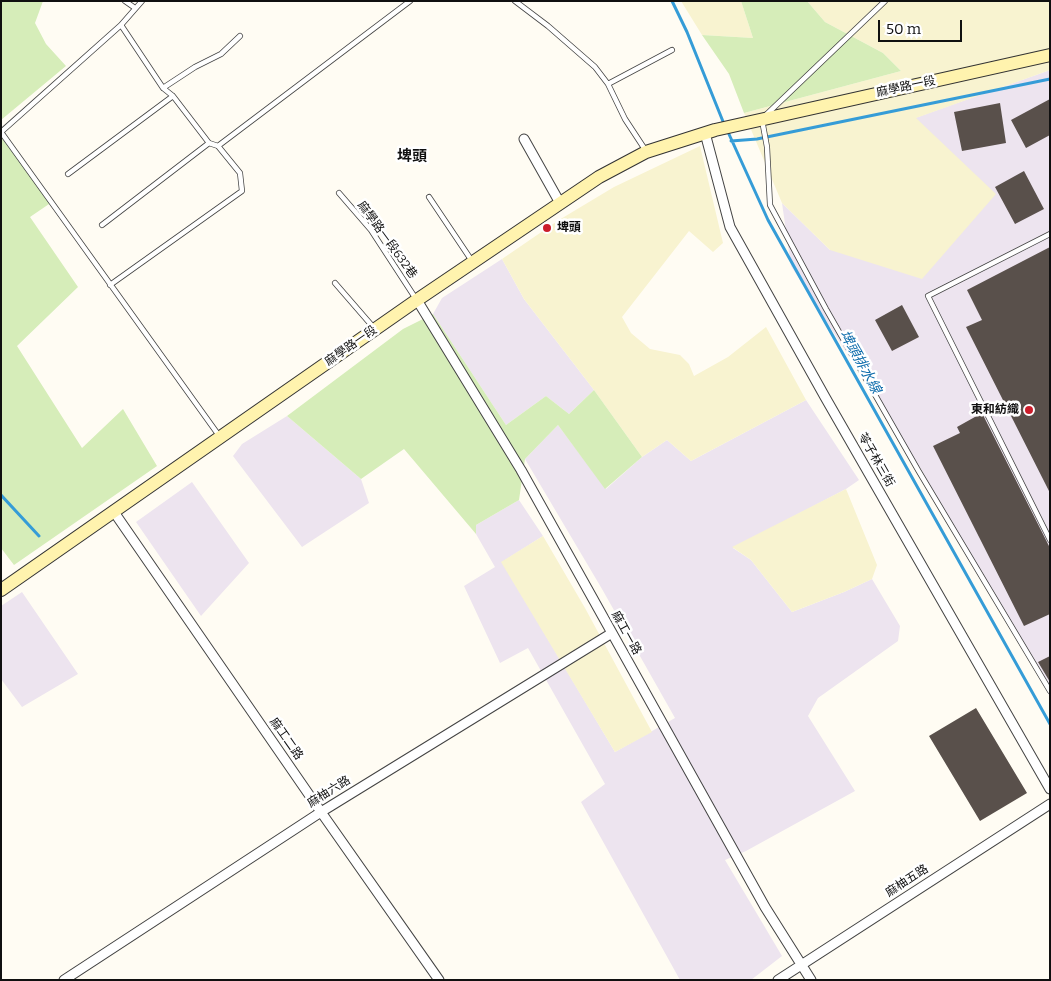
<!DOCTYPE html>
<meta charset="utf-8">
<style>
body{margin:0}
#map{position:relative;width:1051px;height:981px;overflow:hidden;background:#fffcf3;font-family:Bitter,serif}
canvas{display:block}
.frame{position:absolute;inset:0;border:2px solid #101010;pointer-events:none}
.scale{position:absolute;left:878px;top:20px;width:84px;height:22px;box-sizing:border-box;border:2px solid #101010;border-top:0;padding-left:6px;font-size:15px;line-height:18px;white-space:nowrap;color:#101010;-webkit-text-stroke:4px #fff;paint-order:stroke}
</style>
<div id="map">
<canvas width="1051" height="981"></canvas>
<div class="frame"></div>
<div class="scale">50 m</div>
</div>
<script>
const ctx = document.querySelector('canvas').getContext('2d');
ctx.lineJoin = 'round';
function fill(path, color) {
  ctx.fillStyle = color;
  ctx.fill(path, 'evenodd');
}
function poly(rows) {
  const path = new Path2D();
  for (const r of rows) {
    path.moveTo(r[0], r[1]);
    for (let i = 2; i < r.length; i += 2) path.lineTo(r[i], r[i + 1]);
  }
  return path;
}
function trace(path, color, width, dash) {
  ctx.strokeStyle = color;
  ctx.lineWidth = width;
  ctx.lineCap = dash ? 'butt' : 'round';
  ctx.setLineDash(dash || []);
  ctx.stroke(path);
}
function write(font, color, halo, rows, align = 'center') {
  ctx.font = font + ' Bitter,"Noto Sans TC",serif';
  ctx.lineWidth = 5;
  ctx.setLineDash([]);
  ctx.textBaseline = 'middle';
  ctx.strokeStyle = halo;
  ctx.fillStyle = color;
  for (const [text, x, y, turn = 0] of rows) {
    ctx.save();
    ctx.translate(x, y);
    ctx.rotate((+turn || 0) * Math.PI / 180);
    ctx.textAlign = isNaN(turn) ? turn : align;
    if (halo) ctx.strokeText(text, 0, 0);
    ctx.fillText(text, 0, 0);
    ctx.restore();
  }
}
const industrial = poly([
 [1050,70,1050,697,921,469,791,266,782,203,830,250,915,118],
 [502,259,524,299,594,390,569,414,546,396,506,425,433,314,442,298],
 [806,400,859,480,846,489,733,548,751,560,792,612,844,592,872,579,900,626,898,641,818,698,808,716,855,791,746,851,725,860,782,956,751,980,680,980,581,802,605,784,528,648,500,663,464,586,495,567,476,534,476,525,519,500,543,536,502,562,615,752,675,718,602,589,525,459,558,425,606,489,642,457,667,440,691,461],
 [287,416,361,479,369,503,302,547,233,456,242,444],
 [192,482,249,563,201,616,136,522],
 [22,592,78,674,22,707,1,679,1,606]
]);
const farmland = poly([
 [681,1,741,1,753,38,702,35],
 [807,1,1050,1,1050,70,916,118,996,194,922,279,830,250,782,203,744,113,901,71,883,53,825,22],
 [700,146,723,243,713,252,689,231,622,317,631,333,650,349,680,355,689,364,694,376,728,357,766,327,806,400,691,461,667,440,642,457,594,390,524,299,502,259,559,220,614,187],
 [846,489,877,565,872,579,844,592,792,612,751,560,732,547],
 [543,536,585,608,652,732,615,752,501,562]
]);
const green = poly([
 [1,1,43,1,35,23,46,44,66,66,1,120],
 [741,1,807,1,825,22,883,53,901,71,744,113,729,74,702,35,753,38],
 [1,128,52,202,30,217,78,287,17,346,82,448,123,409,157,466,14,565,1,548],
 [433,314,506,425,546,396,569,414,594,390,642,457,605,489,558,425,525,459,519,500,476,525,476,534,404,449,361,479,287,416,403,329]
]);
const stream = poly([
 [672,1,687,32,724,124],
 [728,132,768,220,1050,724],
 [731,141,757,139,1050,79],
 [1,495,39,536]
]);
const building = poly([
 [1050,99,1050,135,1026,148,1011,120],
 [1000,103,1006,143,962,151,954,112],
 [1024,171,1044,209,1015,224,995,187],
 [1050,247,1050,493,966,327,982,320,967,290],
 [902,305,919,337,892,351,875,320],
 [982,413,1050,548,1050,614,1024,626,933,446,960,433,957,427],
 [1050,656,1050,682,1038,662],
 [976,708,1027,793,980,821,929,736]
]);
const lane = poly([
 [125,1,135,8],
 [515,1,548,26,595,67,608,84,625,119,646,151],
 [121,25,163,88,173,96,209,143,218,146,410,1],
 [608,84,672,50],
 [163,88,195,67,221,54,240,36],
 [767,114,885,1],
 [762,120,767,147,770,205,826,309,918,470,1050,691],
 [1,132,220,437],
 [1,132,121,25,142,1],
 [68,174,173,96],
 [339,193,371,230,416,299],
 [429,197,472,261],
 [102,225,209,143],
 [1050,234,928,296,1050,540],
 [335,283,374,328],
 [110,285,242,191,240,173,218,146]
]);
const street = poly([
 [705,133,730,227,825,397,1050,789],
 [524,139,560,203],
 [417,300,521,470,765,907,811,980],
 [114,512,321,812,439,980],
 [64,980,321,812,612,633],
 [778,980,1050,804]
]);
const secondary = poly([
 [1,590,417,300,599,177,646,152,715,130,1050,55]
]);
const markers = [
 [547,228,5,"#cb1d2b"],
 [1029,410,5,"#cb1d2b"]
];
const streetNames = [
 ["麻學路一段",906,87,-12],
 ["麻學路一段632巷",387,240,54],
 ["麻學路一段",351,346,-35],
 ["苓子林三街",876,460,60],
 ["麻工一路",626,633,61],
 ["麻工二路",286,739,55],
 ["麻柚六路",329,792,-32],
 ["麻柚五路",907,881,-33]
];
const poiNames = [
 ["埤頭",557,228],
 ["東和紡織",1019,410,"right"]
];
const waterNames = [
 ["埤頭排水線",860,362,61]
];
const quarterNames = [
 ["埤頭",412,157]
];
fill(industrial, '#ede4ef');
fill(farmland, '#f8f3d0');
fill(green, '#d6edb9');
trace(stream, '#359cd7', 3);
fill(building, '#59504b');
trace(lane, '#434343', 6);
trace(street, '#434343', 11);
trace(secondary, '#323232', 14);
trace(lane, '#fff', 4.5);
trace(street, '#fff', 9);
trace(secondary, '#fff3ae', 12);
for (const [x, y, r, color] of markers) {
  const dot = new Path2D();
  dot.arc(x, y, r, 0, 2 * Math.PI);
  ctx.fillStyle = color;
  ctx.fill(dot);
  trace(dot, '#fff', 2);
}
write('12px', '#101010', '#fff', streetNames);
write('bold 12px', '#101010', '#fff', poiNames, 'left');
write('italic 14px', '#0f6dac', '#fff', waterNames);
write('bold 15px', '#101010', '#fff', quarterNames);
</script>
